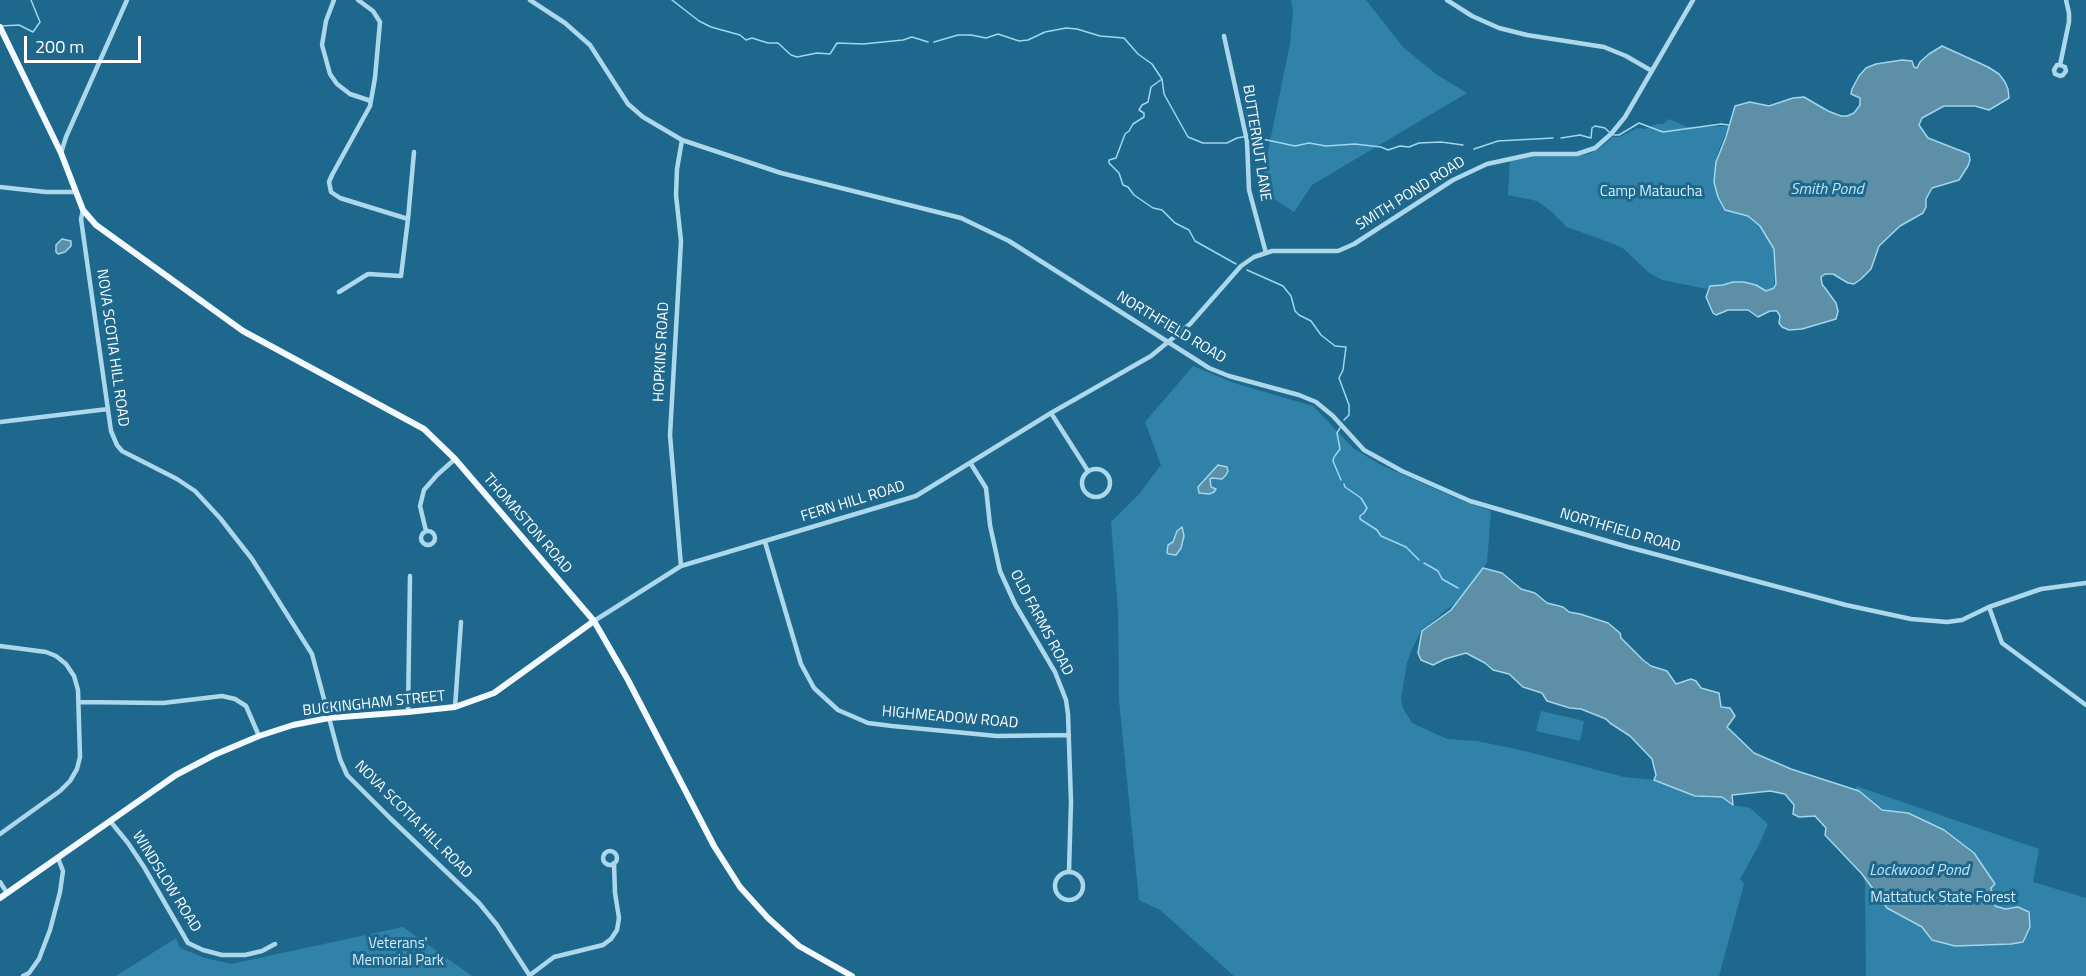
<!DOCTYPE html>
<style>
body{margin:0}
#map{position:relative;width:2086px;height:976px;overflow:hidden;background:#1f688d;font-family:"Titillium Web",sans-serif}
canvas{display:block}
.scale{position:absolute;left:24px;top:36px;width:117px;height:27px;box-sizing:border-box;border:3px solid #fff;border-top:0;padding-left:8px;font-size:18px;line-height:21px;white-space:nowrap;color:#fff;-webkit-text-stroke:4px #1f688d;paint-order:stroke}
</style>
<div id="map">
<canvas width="2086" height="976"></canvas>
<div class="scale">200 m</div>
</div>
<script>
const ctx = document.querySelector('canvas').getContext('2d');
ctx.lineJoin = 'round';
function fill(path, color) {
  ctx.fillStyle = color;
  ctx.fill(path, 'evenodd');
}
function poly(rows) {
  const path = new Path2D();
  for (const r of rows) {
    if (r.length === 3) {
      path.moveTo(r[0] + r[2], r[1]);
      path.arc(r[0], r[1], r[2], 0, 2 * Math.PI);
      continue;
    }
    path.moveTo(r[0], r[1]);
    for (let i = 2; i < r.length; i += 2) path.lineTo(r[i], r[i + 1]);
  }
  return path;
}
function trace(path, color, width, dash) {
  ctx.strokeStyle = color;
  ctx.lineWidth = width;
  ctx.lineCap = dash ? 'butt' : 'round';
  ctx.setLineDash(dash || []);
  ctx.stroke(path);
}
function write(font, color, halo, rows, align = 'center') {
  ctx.font = font + ' "Titillium Web",sans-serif';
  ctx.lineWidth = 6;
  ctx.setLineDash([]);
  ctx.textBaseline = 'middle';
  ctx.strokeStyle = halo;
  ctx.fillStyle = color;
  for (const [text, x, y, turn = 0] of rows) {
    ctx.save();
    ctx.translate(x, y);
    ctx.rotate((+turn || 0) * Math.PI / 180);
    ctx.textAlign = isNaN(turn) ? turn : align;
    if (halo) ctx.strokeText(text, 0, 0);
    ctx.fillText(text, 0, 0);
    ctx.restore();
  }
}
const green = poly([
 [1291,0,1366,0,1403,47,1436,74,1467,93,1312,185,1294,212,1260,190,1290,44,1293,12],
 [1669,119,1687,127,1729,126,1718,152,1714,182,1718,197,1725,210,1748,216,1760,226,1775,249,1774,288,1766,291,1756,285,1733,282,1723,285,1710,286,1707,289,1662,280,1648,272,1624,249,1614,244,1567,227,1552,212,1537,201,1508,195,1510,160,1535,155,1577,156,1589,154,1603,146,1613,137,1619,137,1637,128,1645,129,1657,124,1663,124],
 [1193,366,1234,383,1313,406,1353,448,1381,465,1465,502,1491,511,1487,563,1456,602,1421,631,1412,649,1407,663,1401,699,1403,708,1412,723,1447,739,1477,741,1525,751,1624,777,1654,780,1709,798,1722,797,1733,805,1750,808,1768,824,1758,847,1740,879,1744,884,1719,976,1234,976,1160,910,1139,900,1119,700,1118,612,1111,522,1139,494,1161,465,1145,422],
 [1541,711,1584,721,1580,741,1536,731],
 [1856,786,2039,849,2033,882,2086,898,2086,976,1866,976,1865,884],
 [403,927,472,976,116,976,176,938,180,948,205,958,231,964]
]);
const water = poly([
 [1942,46,1988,67,1999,74,2005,82,2008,89,2009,98,1989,110,1975,106,1944,106,1922,118,1919,125,1928,138,1969,154,1970,160,1968,166,1959,180,1932,188,1926,199,1926,207,1923,213,1900,226,1879,246,1871,269,1861,279,1854,284,1848,283,1833,274,1825,274,1821,277,1822,284,1836,303,1838,311,1836,319,1802,329,1789,330,1782,327,1779,323,1780,316,1777,311,1770,311,1758,317,1748,310,1728,310,1716,315,1713,313,1706,297,1710,286,1723,285,1733,282,1744,282,1756,285,1766,291,1774,288,1776,284,1774,249,1760,226,1748,216,1725,210,1718,197,1714,182,1716,162,1726,137,1735,106,1750,102,1769,106,1793,98,1804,97,1828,111,1841,116,1847,116,1854,113,1860,105,1860,98,1851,94,1852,89,1859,76,1866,68,1876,64,1902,60,1912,61,1914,67,1917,68,1920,62,1929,54,1942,46],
 [62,239,71,241,71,246,65,252,58,254,56,252,56,245,62,239],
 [1218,465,1227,467,1228,471,1226,475,1222,479,1212,478,1210,479,1211,487,1216,489,1214,492,1209,494,1199,493,1198,487,1218,465],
 [1182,527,1184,536,1181,548,1176,555,1169,554,1167,553,1168,545,1173,542,1177,531,1182,527],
 [1483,568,1502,573,1521,589,1535,593,1547,603,1563,607,1569,612,1580,614,1608,623,1620,633,1621,638,1643,660,1651,666,1667,671,1676,684,1691,679,1696,681,1701,688,1719,693,1721,707,1730,708,1735,716,1727,727,1754,753,1791,769,1859,791,1882,810,1908,813,1944,830,1974,853,1995,884,1991,888,1995,906,2005,909,2018,907,2029,912,2030,927,2023,942,2011,944,1955,946,1932,940,1922,927,1887,908,1862,874,1825,835,1826,828,1815,816,1799,817,1793,814,1794,805,1785,794,1770,791,1732,795,1733,805,1722,797,1695,796,1654,780,1656,775,1652,759,1630,736,1610,723,1606,719,1581,709,1570,708,1547,701,1542,693,1523,687,1509,674,1493,670,1485,663,1466,653,1445,659,1433,665,1421,660,1418,653,1422,631,1451,610,1483,568]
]);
const stream = poly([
 [672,0,699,21,711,27,740,35,746,40,752,38,768,43,778,43,791,55,797,57,817,53,830,54,837,43,863,44,903,40,912,37,928,42],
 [1,26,19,25,33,32,40,22,31,0],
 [934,42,958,35,971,35,986,38,998,34,1019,41,1028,40,1045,32,1066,28,1077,29,1100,36,1124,38,1138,54,1152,64,1162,79,1164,94,1188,137,1203,143,1227,143,1237,138,1248,136,1295,146,1309,143,1326,146,1355,144,1381,147,1388,150,1400,146,1409,147,1419,143,1441,142,1463,145],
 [1162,79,1151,87,1148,102,1142,105,1139,110,1144,113,1144,117,1133,124,1129,131,1125,134,1116,158,1109,160,1109,163,1119,173,1123,185,1128,187,1134,195,1153,208,1162,210,1175,223,1189,230,1195,241,1236,264],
 [1614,135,1619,135,1639,123,1663,132,1721,124,1729,125],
 [1561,138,1580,135,1591,138,1592,128,1595,126,1605,128,1609,132],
 [1474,149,1498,141,1553,138],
 [1247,270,1283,286,1291,296,1295,311,1299,315,1311,321,1321,335,1335,346,1346,347,1343,370,1339,378,1349,405,1349,415,1344,420],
 [1340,428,1337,433,1340,449,1334,457,1333,461,1341,480],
 [1344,484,1345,487,1361,498,1367,508,1364,513,1360,516,1360,519,1377,530,1381,536,1406,547,1419,560],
 [1424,563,1438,571,1442,579,1458,588]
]);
const minor = poly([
 [334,0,326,21,322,45,330,74,337,84,350,94,371,101],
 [358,0,373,11,380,22,375,78,370,106,332,175,329,182,331,192,340,198,408,219],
 [530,0,565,23,590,45,628,104,643,117,682,140,781,173,961,218,1009,241,1209,368,1229,376,1299,395,1316,402,1333,416,1364,450,1402,471,1470,501,1628,547,1846,605,1911,619,1947,622,1962,620,1989,607,2041,589,2086,583],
 [1447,0,1472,16,1499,28,1527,35,1604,47,1626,56,1652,71],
 [1224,36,1247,141,1249,190,1266,253],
 [2060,65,2065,67,2066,71,2063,75,2060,76,2055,74,2054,70,2057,65,2060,65,2069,22,2069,13,2066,0],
 [61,153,66,137,127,0],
 [0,187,46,192,76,192],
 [83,210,81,219,111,431,117,445,122,451,177,479,195,491,220,518,252,559,312,654,340,759,347,775,390,818,479,903,497,925,530,976],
 [339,292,368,274,401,276,408,219,414,152],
 [1051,413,1088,471],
 [0,422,108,409],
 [971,464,986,488,990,525,1000,571,1015,604,1055,672,1066,700,1068,714,1071,802,1069,871],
 [1096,483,14],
 [428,538,7],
 [426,531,420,506,424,490,437,475,455,459],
 [765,542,801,664,814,688,838,710,868,723,892,726,997,736,1069,735],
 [681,566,670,435,681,241,676,195,677,169,682,140],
 [1989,607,2002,643,2086,705],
 [594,621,681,566,916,496,1051,413,1151,356,1190,324,1241,266,1254,257,1272,251,1338,251,1354,244,1453,180,1487,164,1533,154,1577,154,1595,148,1611,134,1625,117,1693,0],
 [0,646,46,652,56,656,66,664,74,676,78,690,80,757,77,769,70,781,60,791,0,834],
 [79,702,163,703,222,696,235,699,246,706,259,736],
 [455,707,461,622],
 [408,712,410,576],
 [110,821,128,843,144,867,188,943,203,950,222,955,245,955,262,951,275,944],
 [610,858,7],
 [1069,886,14],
 [0,882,7,893],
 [530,975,554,957,603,945,611,939,617,930,619,918,615,893,614,863],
 [23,976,29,973,39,959,50,930,60,892,63,871,58,858]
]);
const major = poly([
 [0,27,61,153,83,210,96,225,243,331,424,429,455,459,594,621,628,680,714,846,740,887,768,918,799,946,852,976],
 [0,898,176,775,214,755,259,736,293,725,329,718,408,712,455,707,494,693,594,621]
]);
const streetNames = [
 ["BUTTERNUT LANE",1256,143,81],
 ["SMITH POND ROAD",1411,194,-32],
 ["NORTHFIELD ROAD",1171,328,31],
 ["NOVA SCOTIA HILL ROAD",112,348,82],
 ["HOPKINS ROAD",662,352,-87],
 ["FERN HILL ROAD",853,502,-17],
 ["THOMASTON ROAD",527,524,49],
 ["NORTHFIELD ROAD",1620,531,16],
 ["OLD FARMS ROAD",1041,623,62],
 ["BUCKINGHAM STREET",374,704,-6],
 ["HIGHMEADOW ROAD",950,718,5],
 ["NOVA SCOTIA HILL ROAD",413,820,45],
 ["WINDSLOW ROAD",166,882,58]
];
const parkNames = [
 ["Camp Mataucha",1651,192],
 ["Mattatuck State Forest",1943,898],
 ["Veterans'",398,944],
 ["Memorial Park",398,961]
];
const waterNames = [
 ["Smith Pond",1827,190],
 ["Lockwood Pond",1919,871]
];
fill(green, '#3082a8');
fill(water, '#5d8fa7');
trace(water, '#a0d6ee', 1.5);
trace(stream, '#a0d6ee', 1.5);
trace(minor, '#add8ec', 4.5);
trace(major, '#f2faff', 6);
write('15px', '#fff', '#1f688d', streetNames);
write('15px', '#d2edf9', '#1f688d', parkNames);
write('italic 16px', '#c0e4f4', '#1f688d', waterNames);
</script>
